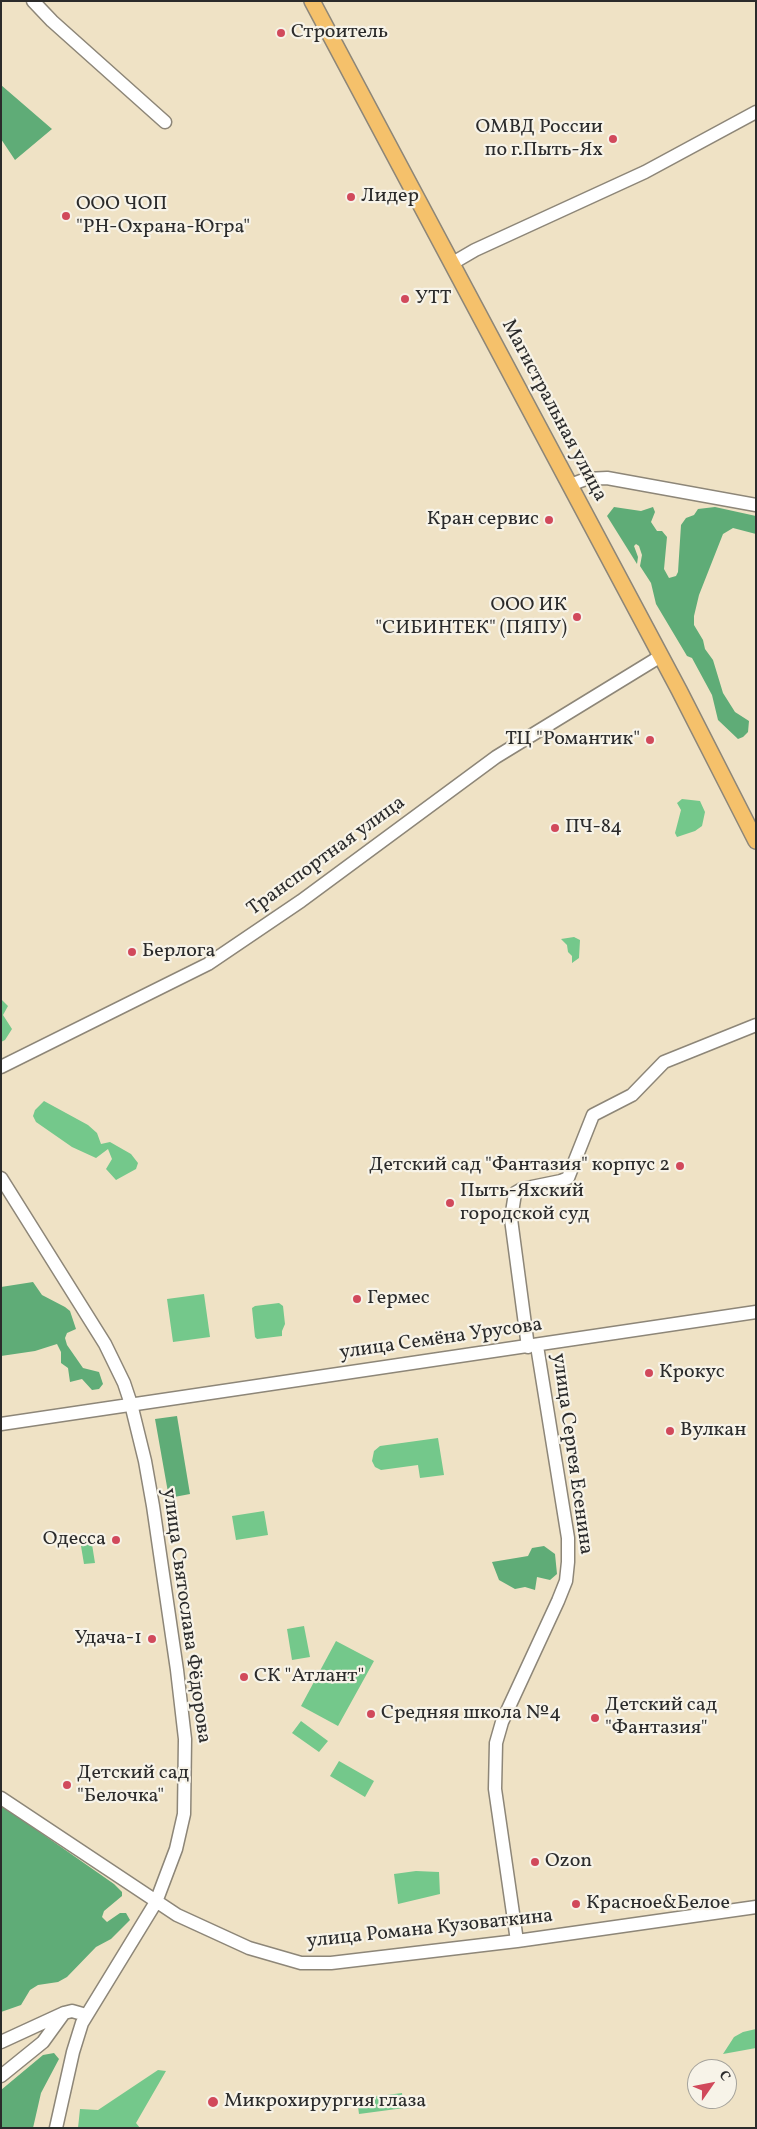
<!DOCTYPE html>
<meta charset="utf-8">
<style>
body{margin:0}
#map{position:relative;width:757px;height:2129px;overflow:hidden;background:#efe2c5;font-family:Vollkorn,serif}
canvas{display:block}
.frame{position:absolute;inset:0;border:2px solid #2b2b2b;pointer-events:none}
.north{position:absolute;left:687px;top:2059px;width:50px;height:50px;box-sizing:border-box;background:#f7f3e8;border:1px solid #a5a39c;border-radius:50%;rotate:57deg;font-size:14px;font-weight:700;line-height:20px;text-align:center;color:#2b2b2b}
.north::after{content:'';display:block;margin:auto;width:18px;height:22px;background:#d1495b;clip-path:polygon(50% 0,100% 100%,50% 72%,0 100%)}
</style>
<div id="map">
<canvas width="757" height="2129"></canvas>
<div class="frame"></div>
<div class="north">С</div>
</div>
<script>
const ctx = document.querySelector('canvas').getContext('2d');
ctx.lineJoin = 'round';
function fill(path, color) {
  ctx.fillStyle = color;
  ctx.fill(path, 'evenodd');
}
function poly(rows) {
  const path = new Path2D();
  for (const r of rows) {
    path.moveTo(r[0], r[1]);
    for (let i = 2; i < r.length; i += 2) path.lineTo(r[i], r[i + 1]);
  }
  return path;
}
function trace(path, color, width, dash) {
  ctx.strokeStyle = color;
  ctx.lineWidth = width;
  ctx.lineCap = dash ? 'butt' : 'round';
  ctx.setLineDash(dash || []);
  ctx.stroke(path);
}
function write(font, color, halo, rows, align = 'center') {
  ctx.font = font + ' Vollkorn,serif';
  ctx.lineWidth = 4.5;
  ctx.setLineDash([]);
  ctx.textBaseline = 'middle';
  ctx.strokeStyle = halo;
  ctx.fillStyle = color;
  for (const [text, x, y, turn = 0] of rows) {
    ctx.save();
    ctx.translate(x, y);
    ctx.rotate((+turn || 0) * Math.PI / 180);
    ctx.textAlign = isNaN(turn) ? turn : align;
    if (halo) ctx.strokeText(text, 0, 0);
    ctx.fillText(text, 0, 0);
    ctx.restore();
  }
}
const green = poly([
 [682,799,700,801,705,812,702,826,695,831,677,837,675,833,681,810,677,803],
 [574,937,580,940,579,958,572,963,572,956,568,952,567,945,561,939],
 [1,999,8,1006,3,1015,12,1029,5,1040,1,1042],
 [44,1101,88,1125,97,1133,101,1144,110,1142,131,1154,138,1163,136,1169,116,1180,106,1169,112,1159,108,1149,96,1158,72,1147,36,1122,33,1116,35,1110],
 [204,1294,210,1337,173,1342,167,1299],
 [279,1303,283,1306,285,1324,282,1331,282,1336,257,1339,255,1337,252,1308,255,1306],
 [438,1438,444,1475,420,1478,418,1465,381,1470,375,1467,372,1461,374,1451,380,1446],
 [264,1511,268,1535,236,1540,232,1516],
 [91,1538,95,1563,84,1564,80,1540],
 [304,1626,310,1657,292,1660,287,1629],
 [336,1641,374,1661,338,1726,301,1706],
 [301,1721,328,1741,319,1752,292,1733],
 [339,1761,374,1781,365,1797,330,1776],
 [416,1871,439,1872,440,1894,398,1904,394,1874],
 [756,2029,756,2048,723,2054,734,2037,743,2032],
 [158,2070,166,2071,136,2123,140,2128,78,2128,80,2109,98,2110],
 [402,2093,404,2108,359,2114,357,2099]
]);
const forest = poly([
 [1,85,52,129,15,160,1,139],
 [614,507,641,511,653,507,655,512,651,522,657,531,662,531,667,537,664,569,669,578,676,576,678,572,681,525,686,518,694,515,698,509,715,507,756,516,756,534,733,528,723,534,699,595,694,616,694,625,703,640,705,649,713,660,723,693,735,712,749,721,748,732,743,737,738,739,718,720,712,695,692,658,687,656,656,604,651,583,640,566,642,555,639,546,636,544,634,546,638,557,637,564,607,516],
 [33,1282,42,1295,65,1307,70,1311,76,1329,67,1333,65,1338,67,1345,83,1368,99,1372,103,1384,99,1389,92,1390,82,1379,70,1382,68,1368,61,1363,61,1352,57,1344,35,1351,1,1356,1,1287],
 [177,1416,190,1494,169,1498,155,1419],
 [544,1546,555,1554,557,1574,550,1580,537,1577,535,1590,525,1587,515,1589,499,1580,492,1562,528,1556,532,1548],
 [1,1805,114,1884,122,1892,122,1896,104,1911,102,1917,107,1922,120,1913,126,1913,130,1920,111,1939,96,1947,67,1977,58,1982,38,1985,30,1990,21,2005,1,2012],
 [54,2053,59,2059,41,2093,33,2128,1,2128,1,2090,43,2055]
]);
const minor = poly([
 [33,1,52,21,165,122],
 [451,264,475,250,645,172,756,112],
 [570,485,586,479,607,478,756,505],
 [1,1067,208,964,301,901,496,757,661,656],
 [1,1178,105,1344,124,1383,131,1404,145,1461,153,1506,177,1670,185,1739,184,1814,176,1849,156,1902,82,2023,73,2052,56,2128],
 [528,1347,511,1219,515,1193,522,1189,561,1181,568,1178,593,1115,632,1095,664,1062,756,1025],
 [1,1424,756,1312],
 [1,1798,177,1915,249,1948,301,1963,331,1963,517,1941,756,1907],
 [517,1941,495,1789,496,1743,502,1722,558,1601,566,1581,568,1562,568,1538,537,1346],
 [1,2042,64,2013,72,2011,86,2015],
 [1,2076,43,2042,64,2013]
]);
const major = poly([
 [312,1,679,690,756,841]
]);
const markers = [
 [281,33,5,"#d1495b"],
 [613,139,5,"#d1495b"],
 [351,197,5,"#d1495b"],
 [66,216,5,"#d1495b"],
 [405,299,5,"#d1495b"],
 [549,520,5,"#d1495b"],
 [577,617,5,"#d1495b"],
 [650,740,5,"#d1495b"],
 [555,828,5,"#d1495b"],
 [132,952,5,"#d1495b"],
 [680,1166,5,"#d1495b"],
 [450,1203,5,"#d1495b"],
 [357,1299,5,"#d1495b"],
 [649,1373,5,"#d1495b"],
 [670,1431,5,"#d1495b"],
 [116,1540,5,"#d1495b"],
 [152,1639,5,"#d1495b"],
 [244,1677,5,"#d1495b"],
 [371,1714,5,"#d1495b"],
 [595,1718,5,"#d1495b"],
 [67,1785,5,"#d1495b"],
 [535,1862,5,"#d1495b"],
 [576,1904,5,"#d1495b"],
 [213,2102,6,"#d1495b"]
];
const poiNames = [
 ["Строитель",291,33],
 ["ОМВД России",603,128,"right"],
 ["по г.Пыть-Ях",603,151,"right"],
 ["Лидер",361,197],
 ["ООО ЧОП",76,205],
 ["\"РН-Охрана-Югра\"",76,228],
 ["УТТ",415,299],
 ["Кран сервис",539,520,"right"],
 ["ООО ИК",567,606,"right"],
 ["\"СИБИНТЕК\" (ПЯПУ)",567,629,"right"],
 ["ТЦ \"Романтик\"",640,740,"right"],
 ["ПЧ-84",565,828],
 ["Берлога",142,952],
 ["Детский сад \"Фантазия\" корпус 2",670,1166,"right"],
 ["Пыть-Яхский",460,1192],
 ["городской суд",460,1215],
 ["Гермес",367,1299],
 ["Крокус",659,1373],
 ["Вулкан",680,1431],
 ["Одесса",106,1540,"right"],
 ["Удача-1",142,1639,"right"],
 ["СК \"Атлант\"",254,1677],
 ["Детский сад",605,1706],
 ["\"Фантазия\"",605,1729],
 ["Средняя школа №4",381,1714],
 ["Детский сад",77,1774],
 ["\"Белочка\"",77,1797],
 ["Ozon",545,1862],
 ["Красное&Белое",586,1904],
 ["Микрохирургия глаза",224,2102]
];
const streetNames = [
 ["Магистральная улица",553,411,62],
 ["Транспортная улица",327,857,-36],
 ["улица Семёна Урусова",441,1340,-8],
 ["улица Сергея Есенина",571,1454,82],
 ["улица Святослава Фёдорова",185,1616,82],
 ["улица Романа Кузоваткина",430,1930,-6]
];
fill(green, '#74c88b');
fill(forest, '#5fac77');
trace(minor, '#8d8678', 15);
trace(major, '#8d8678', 18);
trace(minor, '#fff', 12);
trace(major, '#f5c16b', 15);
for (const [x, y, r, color] of markers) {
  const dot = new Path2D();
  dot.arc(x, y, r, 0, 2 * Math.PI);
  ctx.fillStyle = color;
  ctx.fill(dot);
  trace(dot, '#f7f3e8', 2);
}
write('20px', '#2b2b2b', '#f7f3e8', poiNames, 'left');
write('20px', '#2b2b2b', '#f7f3e8', streetNames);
</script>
